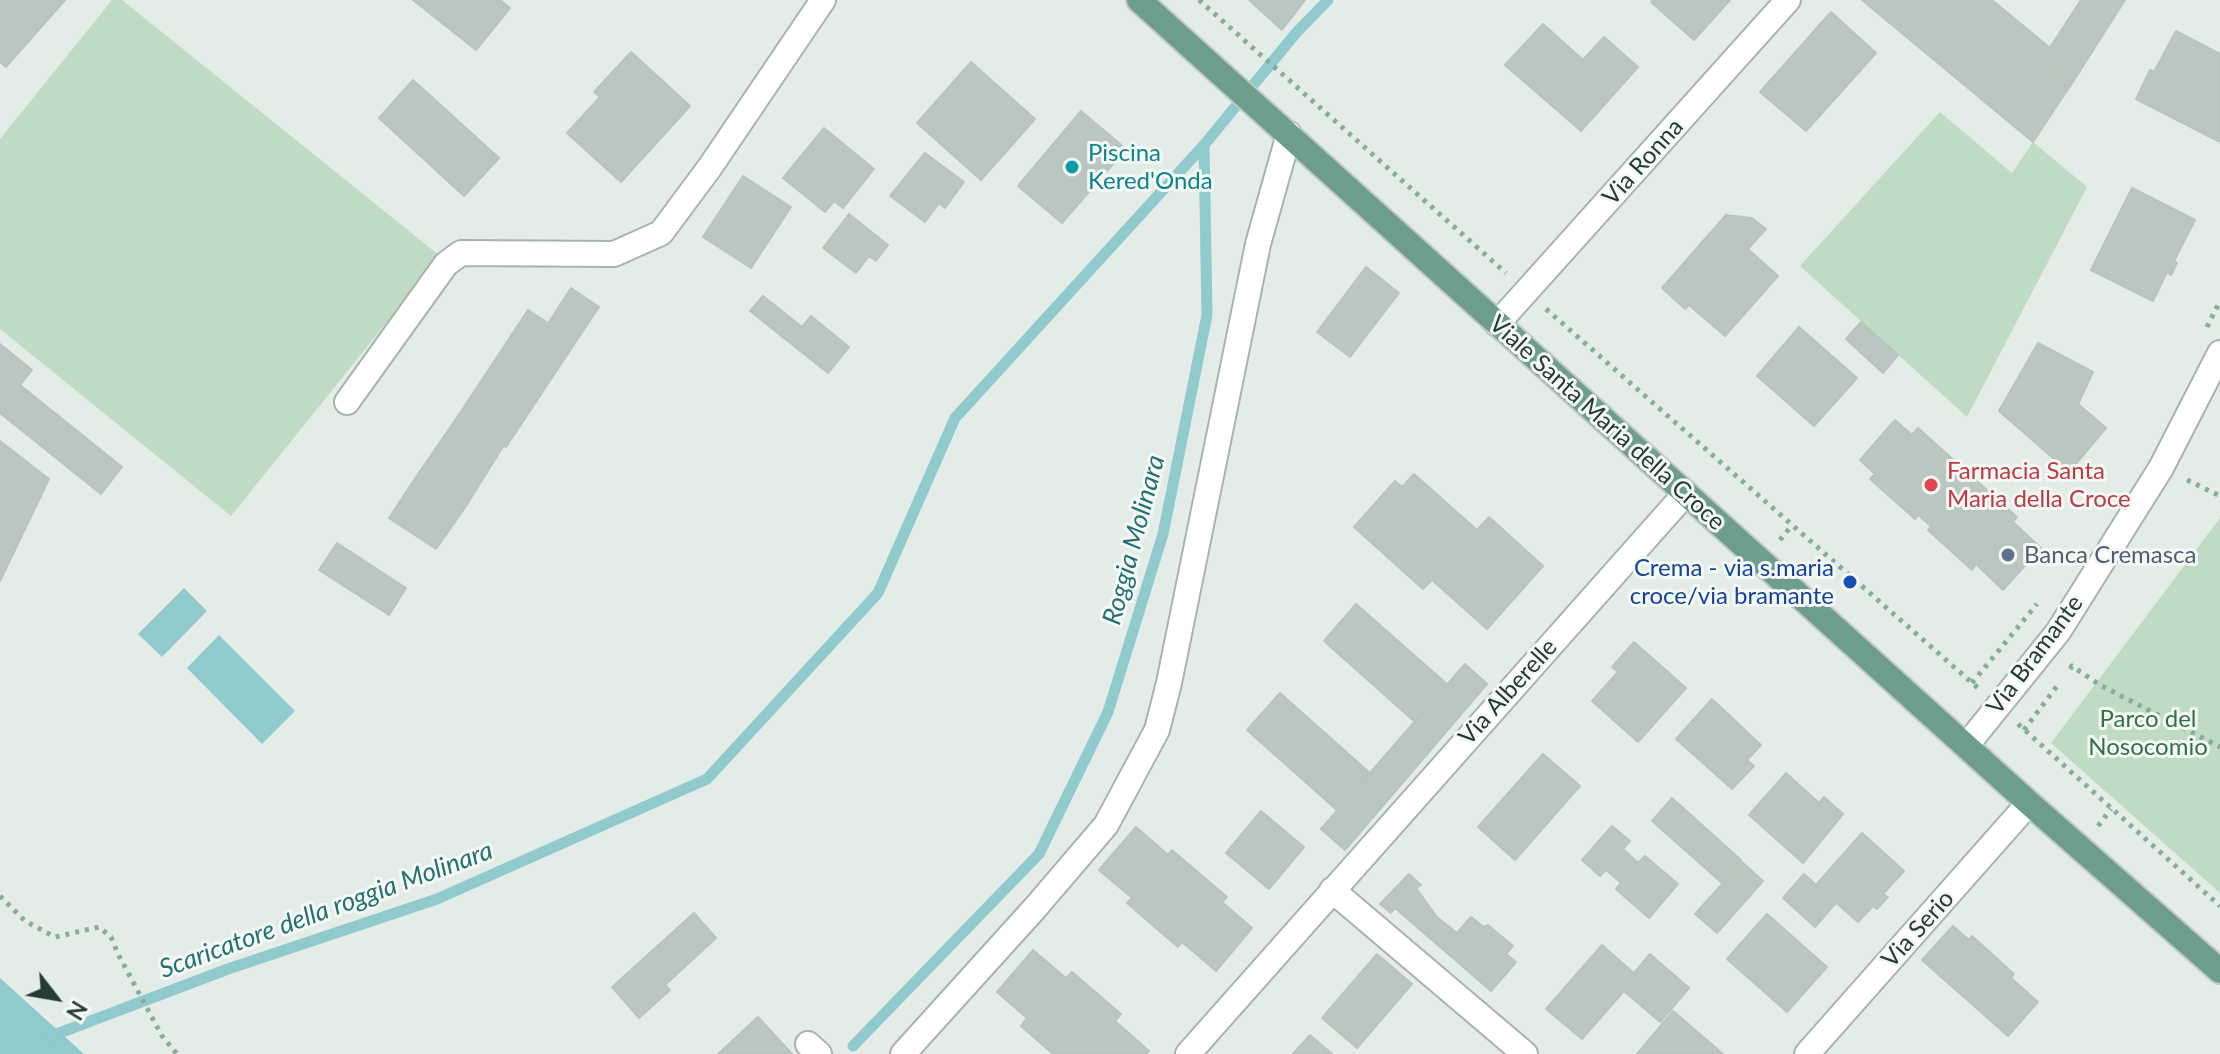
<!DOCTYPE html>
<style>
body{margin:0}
#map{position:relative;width:2220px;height:1054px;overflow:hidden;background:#e4ece8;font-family:Lato,sans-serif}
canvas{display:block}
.north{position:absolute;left:16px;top:958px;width:80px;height:80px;-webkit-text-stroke:6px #f5f9f6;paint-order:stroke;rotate:121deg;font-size:22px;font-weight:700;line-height:32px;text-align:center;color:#253c33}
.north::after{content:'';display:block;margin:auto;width:28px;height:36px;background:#253c33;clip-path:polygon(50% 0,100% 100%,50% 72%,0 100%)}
</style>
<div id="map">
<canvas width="2220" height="1054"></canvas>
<div class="north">N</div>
</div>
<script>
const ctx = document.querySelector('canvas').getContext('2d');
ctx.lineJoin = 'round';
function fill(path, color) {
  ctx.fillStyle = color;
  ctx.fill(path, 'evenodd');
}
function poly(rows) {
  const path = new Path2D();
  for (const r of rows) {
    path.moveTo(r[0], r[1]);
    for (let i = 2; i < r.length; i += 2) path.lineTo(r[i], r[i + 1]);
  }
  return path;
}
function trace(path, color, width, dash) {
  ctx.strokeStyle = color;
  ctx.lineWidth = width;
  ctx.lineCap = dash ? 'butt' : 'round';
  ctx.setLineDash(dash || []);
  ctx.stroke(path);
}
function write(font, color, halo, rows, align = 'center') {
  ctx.font = font + ' Lato,sans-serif';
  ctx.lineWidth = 6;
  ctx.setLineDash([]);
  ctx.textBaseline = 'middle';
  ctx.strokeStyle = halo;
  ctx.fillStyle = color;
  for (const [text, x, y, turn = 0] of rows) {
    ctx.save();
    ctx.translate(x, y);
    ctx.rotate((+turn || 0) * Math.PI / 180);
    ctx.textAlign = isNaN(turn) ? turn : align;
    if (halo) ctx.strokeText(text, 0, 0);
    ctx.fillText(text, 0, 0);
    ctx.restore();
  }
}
const green = poly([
 [112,0,122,0,440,256,231,516,0,329,0,139],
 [1940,112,2012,173,2033,142,2087,187,1967,417,1800,266],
 [2220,518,2220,893,2051,743]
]);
const water = poly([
 [184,588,207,611,162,657,138,634],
 [219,635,295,711,262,744,187,668],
 [0,978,84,1054,0,1054]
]);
const stream = poly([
 [46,1038,228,969,437,899,707,779,878,593,955,418,1204,145],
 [853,1046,1039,854,1108,712,1163,534,1207,315,1204,145,1296,33,1328,0]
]);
const building = poly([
 [0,0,65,0,6,67,0,62,0,0],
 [413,0,500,0,510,8,476,50,413,0],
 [1249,0,1305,0,1282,30,1249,0],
 [1653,0,1730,0,1694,40,1651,2,1653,0],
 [1862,0,1949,0,2064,95,2033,142,1862,0],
 [1949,0,1992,0,2050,48,2040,63,2069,88,2064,95,1949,0],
 [2081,0,2125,0,2069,88,2040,63,2081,0],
 [1831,12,1876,53,1806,131,1760,92,1831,12],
 [1543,24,1583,60,1604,37,1638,67,1581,131,1505,65,1543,24],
 [2176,31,2220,54,2220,142,2136,99,2150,70,2154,72,2176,31],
 [631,52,690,106,621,182,567,133,600,97,594,92,631,52],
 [971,62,1035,119,981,180,917,123,971,62],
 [413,80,499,158,464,196,379,118,413,80],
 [1081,111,1126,149,1062,223,1018,186,1081,111],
 [824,128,874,169,843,208,834,201,825,212,783,178,824,128],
 [925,153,964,182,945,208,939,203,925,222,890,196,925,153],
 [743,176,791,207,751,268,703,237,743,176],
 [2132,188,2195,220,2174,261,2177,263,2171,275,2167,272,2153,301,2091,270,2132,188],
 [849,214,888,245,876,261,869,256,856,273,823,248,849,214],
 [1726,215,1752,218,1766,229,1748,249,1778,276,1725,336,1689,305,1685,309,1662,288,1726,215],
 [1366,267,1399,293,1350,357,1317,332,1366,267],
 [571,288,599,307,579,337,551,319,571,288],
 [763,296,802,327,811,316,849,347,828,373,750,311,763,296],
 [528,310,548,323,551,319,579,337,506,447,458,416,528,310],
 [1861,322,1898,355,1883,373,1846,339,1861,322],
 [1799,327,1857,378,1814,426,1757,376,1799,327],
 [2038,343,2093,372,2078,404,2106,428,2069,472,1999,411,2038,343],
 [0,344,32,370,20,385,122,467,101,494,0,413,0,344],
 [458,416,504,445,464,509,416,477,458,416],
 [1895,420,1912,435,1918,428,2017,517,2013,522,2041,548,2003,590,1976,564,1972,570,1928,530,1931,526,1918,515,1915,519,1870,479,1875,474,1860,460,1895,420],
 [0,441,49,479,0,581,0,441],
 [1414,474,1477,530,1489,517,1543,566,1487,629,1432,580,1423,589,1354,527,1395,481,1402,487,1414,474],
 [416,477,464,509,436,549,389,518,416,477],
 [337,543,406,588,389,615,319,570,337,543],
 [1356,604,1448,685,1415,722,1324,641,1356,604],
 [1634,642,1686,688,1638,742,1592,701,1618,672,1612,667,1634,642],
 [1465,664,1487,684,1345,850,1321,829,1465,664],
 [1280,693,1371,774,1338,811,1247,730,1280,693],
 [1712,699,1761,745,1747,760,1754,766,1732,789,1676,739,1712,699],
 [1543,754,1580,786,1515,860,1478,827,1543,754],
 [1786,773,1819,803,1824,797,1843,814,1803,863,1749,815,1786,773],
 [1672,798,1741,860,1721,882,1652,821,1672,798],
 [1261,811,1304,847,1269,889,1226,853,1261,811],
 [1612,826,1630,841,1623,849,1638,863,1645,856,1678,884,1649,918,1616,889,1621,883,1606,870,1600,876,1582,860,1612,826],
 [1136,827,1168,855,1172,850,1227,897,1222,902,1252,928,1216,971,1182,942,1178,947,1127,903,1132,898,1099,870,1136,827],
 [1862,833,1904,871,1883,894,1888,897,1877,909,1873,906,1858,922,1816,885,1862,833],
 [1742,862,1763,881,1717,933,1695,914,1742,862],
 [1409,874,1421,885,1416,888,1437,917,1457,933,1471,917,1484,927,1488,925,1513,946,1506,954,1516,962,1491,991,1395,908,1391,913,1380,904,1409,874],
 [1804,874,1836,903,1815,927,1783,898,1804,874],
 [694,913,716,938,665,985,670,990,639,1018,612,987,694,913],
 [1767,914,1827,967,1787,1012,1727,959,1767,914],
 [1953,926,1969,940,1972,936,2014,974,2011,978,2038,1002,2008,1036,1922,960,1953,926],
 [1602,945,1637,976,1582,1039,1546,1009,1602,945],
 [1033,950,1066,978,1072,972,1121,1014,1115,1021,1149,1051,1146,1054,1053,1054,1021,1026,1027,1018,997,992,1033,950],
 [1377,954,1412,984,1357,1048,1322,1018,1377,954],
 [1650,954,1689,988,1660,1022,1624,991,1637,976,1634,973,1650,954],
 [1673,1011,1723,1054,1637,1054,1673,1011],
 [758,1017,792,1054,718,1054,758,1017],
 [1310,1035,1332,1054,1293,1054,1310,1035]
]);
const path = poly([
 [1199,0,1506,273],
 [1546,309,1978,688],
 [2207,327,2220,301],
 [2187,480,2220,496],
 [1780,540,1792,525],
 [2070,669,2072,666,2100,685,2220,747],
 [1972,683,2037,604],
 [2018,724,2220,906],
 [2024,730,2057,686],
 [2098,826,2111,809],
 [0,896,25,921,55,937,99,927,111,937,118,954,162,1036,177,1054]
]);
const minor = poly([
 [1497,324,1788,0],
 [347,402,446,264,461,253,614,254,661,233,710,167,823,0],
 [1966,746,2058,632,2161,468,2220,353],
 [1332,890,1525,1054],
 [808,1044,819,1054],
 [903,1054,1035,908,1106,825,1157,730,1169,683,1258,244,1289,134],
 [1188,1054,1685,494],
 [1807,1054,2029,803]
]);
const major = poly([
 [1139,0,2029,803,2220,971]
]);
const markers = [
 [1072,167,8,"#0f9aa8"],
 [1931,485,8,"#e0444e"],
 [2008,555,8,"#5c6f8a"],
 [1850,582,8,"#1a4fb4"]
];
const cultureNames = [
 ["Piscina",1088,153],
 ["Kered'Onda",1088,181]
];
const streetNames = [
 ["Via Ronna",1643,162,-48],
 ["Viale Santa Maria della Croce",1607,423,42],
 ["Via Bramante",2035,655,-53],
 ["Via Alberelle",1508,692,-48],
 ["Via Serio",1918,929,-48]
];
const healthNames = [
 ["Farmacia Santa",1947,471],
 ["Maria della Croce",1947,499]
];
const serviceNames = [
 ["Banca Cremasca",2024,555]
];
const transitNames = [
 ["Crema - via s.maria",1834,568],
 ["croce/via bramante",1834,596]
];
const parkNames = [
 ["Parco del",2148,719],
 ["Nosocomio",2148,747]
];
const waterNames = [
 ["Roggia Molinara",1134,540,-75],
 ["Scaricatore della roggia Molinara",326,910,-20]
];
fill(green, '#bfdbc3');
fill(water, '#91cacc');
trace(stream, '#91cacc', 11);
fill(building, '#bac7c0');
trace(building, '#b7c5be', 2);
trace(minor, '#a7b4ae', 28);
trace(major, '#c2c8c6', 28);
trace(path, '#87ad9d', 5, [4, 6]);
trace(minor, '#fff', 24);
trace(major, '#6d9e8b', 24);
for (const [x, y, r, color] of markers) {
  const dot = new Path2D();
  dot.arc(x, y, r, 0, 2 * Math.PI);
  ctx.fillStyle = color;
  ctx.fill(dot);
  trace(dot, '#f5f9f6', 3);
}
write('24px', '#0d838f', '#f5f9f6', cultureNames, 'left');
write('24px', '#253c33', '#f5f9f6', streetNames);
write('24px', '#be3a42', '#f5f9f6', healthNames, 'left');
write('24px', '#4e5e75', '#f5f9f6', serviceNames, 'left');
write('24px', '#164399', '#f5f9f6', transitNames, 'right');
write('24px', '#337043', '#f5f9f6', parkNames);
write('italic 26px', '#247073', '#f5f9f6', waterNames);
</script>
